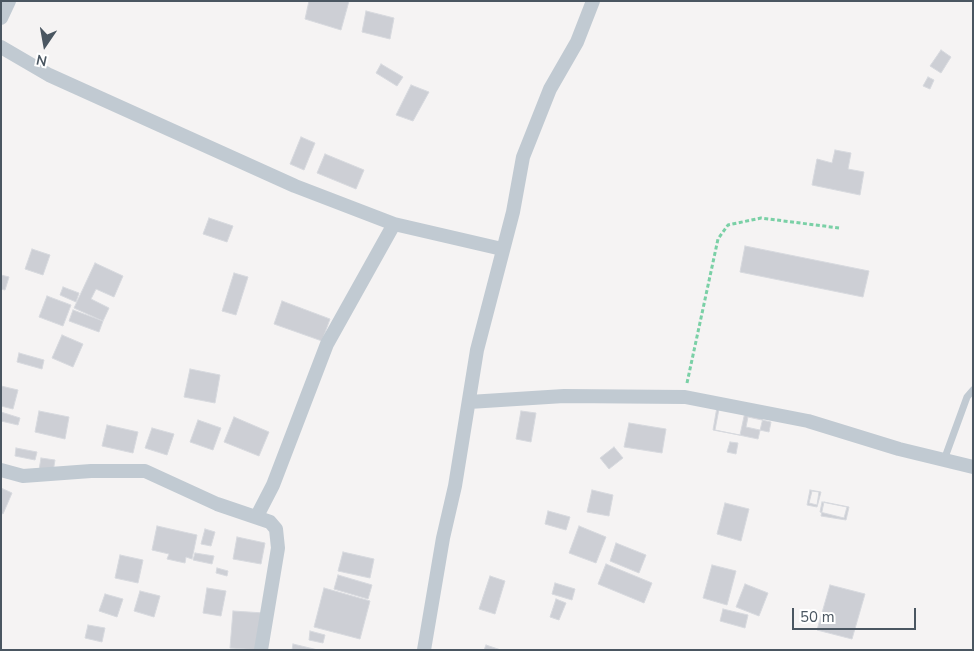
<!DOCTYPE html>
<style>
body{margin:0}
#map{position:relative;width:974px;height:651px;overflow:hidden;background:#f5f3f3;font-family:"Nunito Sans",sans-serif}
canvas{display:block}
.frame{position:absolute;inset:0;border:2px solid #4a5661;pointer-events:none}
.north{position:absolute;left:20px;top:20px;width:50px;height:50px;-webkit-text-stroke:4px #fff;paint-order:stroke;rotate:192deg;font-size:14px;font-weight:700;line-height:20px;text-align:center;color:#4a5661}
.north::after{content:'';display:block;margin:auto;width:18px;height:22px;background:#4a5661;clip-path:polygon(50% 0,100% 100%,50% 72%,0 100%)}
.scale{position:absolute;left:792px;top:608px;width:124px;height:22px;box-sizing:border-box;border:2px solid #4a5661;border-top:0;padding-left:6px;font-size:15px;line-height:18px;white-space:nowrap;color:#4a5661;-webkit-text-stroke:4px #fff;paint-order:stroke}
</style>
<div id="map">
<canvas width="974" height="651"></canvas>
<div class="frame"></div>
<div class="north">N</div>
<div class="scale">50 m</div>
</div>
<script>
const ctx = document.querySelector('canvas').getContext('2d');
ctx.lineJoin = 'round';
function fill(path, color) {
  ctx.fillStyle = color;
  ctx.fill(path, 'evenodd');
}
function poly(rows) {
  const path = new Path2D();
  for (const r of rows) {
    path.moveTo(r[0], r[1]);
    for (let i = 2; i < r.length; i += 2) path.lineTo(r[i], r[i + 1]);
  }
  return path;
}
function trace(path, color, width, dash) {
  ctx.strokeStyle = color;
  ctx.lineWidth = width;
  ctx.lineCap = dash ? 'butt' : 'round';
  ctx.setLineDash(dash || []);
  ctx.stroke(path);
}
const building = poly([
 [309,1,349,1,341,30,305,19,309,1],
 [366,11,394,18,390,39,362,32,366,11],
 [941,50,951,57,941,73,930,66,941,50],
 [381,64,403,77,397,86,376,73,381,64],
 [928,77,934,80,930,89,923,86,928,77],
 [411,85,429,92,413,121,396,115,411,85],
 [301,137,315,143,304,170,290,164,301,137],
 [835,150,851,153,848,169,864,172,860,195,812,185,817,159,832,163,835,150],
 [325,154,364,170,356,189,317,173,325,154],
 [209,218,233,226,227,242,203,234,209,218],
 [745,246,869,271,863,297,740,272,745,246],
 [32,249,50,255,43,275,25,269,32,249],
 [95,263,123,276,114,297,96,289,91,299,109,308,103,321,74,308,95,263],
 [234,273,248,277,236,315,222,311,234,273],
 [1,275,9,277,5,290,1,289,1,275],
 [63,287,79,293,76,302,60,295,63,287],
 [47,296,71,305,63,326,39,317,47,296],
 [282,301,330,319,322,341,274,324,282,301],
 [73,310,103,321,99,332,69,321,73,310],
 [62,335,83,344,73,367,52,358,62,335],
 [19,353,44,360,42,369,17,362,19,353],
 [190,369,220,375,215,403,184,397,190,369],
 [1,386,18,390,13,409,1,406,1,386],
 [717,407,745,412,740,435,713,430,717,407],
 [719,409,763,418,758,439,715,430,719,409],
 [39,411,69,417,65,439,35,432,39,411],
 [521,411,536,413,531,442,516,439,521,411],
 [1,412,20,418,18,425,1,421,1,412],
 [234,417,269,432,259,456,224,442,234,417],
 [748,417,771,422,769,432,746,427,748,417],
 [198,420,221,428,213,450,190,442,198,420],
 [629,423,666,429,662,453,624,447,629,423],
 [107,425,138,432,133,453,102,446,107,425],
 [152,428,174,434,167,455,145,448,152,428],
 [730,442,738,443,736,454,727,452,730,442],
 [614,447,623,458,609,469,600,458,614,447],
 [16,448,37,452,35,460,15,456,16,448],
 [41,458,55,460,53,472,39,470,41,458],
 [1,488,12,493,3,514,1,513,1,488],
 [592,490,613,495,609,516,587,512,592,490],
 [810,490,821,492,817,507,807,505,810,490],
 [812,491,819,492,817,505,809,503,812,491],
 [822,502,847,507,844,518,820,512,822,502],
 [824,502,849,507,846,520,821,516,824,502],
 [725,503,749,509,741,541,717,534,725,503],
 [548,511,570,517,566,530,545,524,548,511],
 [157,526,197,535,192,559,186,557,185,563,167,559,169,554,152,550,157,526],
 [579,526,606,537,596,563,569,553,579,526],
 [205,529,215,532,211,546,201,544,205,529],
 [237,537,265,543,261,564,233,559,237,537],
 [616,543,646,555,639,573,610,561,616,543],
 [343,552,374,559,370,578,338,571,343,552],
 [195,553,214,556,212,564,193,560,195,553],
 [120,555,143,560,138,583,115,578,120,555],
 [606,564,652,583,644,603,598,584,606,564],
 [712,565,736,571,727,605,703,598,712,565],
 [217,568,228,571,227,576,216,573,217,568],
 [338,575,372,585,368,599,334,589,338,575],
 [490,576,505,581,495,614,479,609,490,576],
 [555,583,575,589,572,600,552,594,555,583],
 [745,584,768,593,759,616,736,607,745,584],
 [830,585,865,594,852,639,817,630,830,585],
 [207,588,226,591,221,616,203,613,207,588],
 [324,588,370,601,360,639,314,627,324,588],
 [140,591,160,596,154,617,134,611,140,591],
 [105,594,123,599,117,617,99,611,105,594],
 [556,599,566,603,559,620,550,617,556,599],
 [723,609,748,615,745,628,720,621,723,609],
 [233,611,264,613,261,650,230,648,233,611],
 [88,625,105,628,102,642,85,638,88,625],
 [310,631,325,635,323,643,309,640,310,631],
 [293,644,318,650,292,650,293,644],
 [486,645,501,650,484,650,486,645]
]);
const path = poly([
 [687,383,718,239,728,225,761,218,839,228]
]);
const service = poly([
 [944,460,967,397,973,390]
]);
const minor = poly([
 [1,18,9,1],
 [1,47,49,75,295,186,394,224,502,249],
 [469,402,564,396,685,397,808,421,899,449,973,467],
 [1,470,23,476,91,471,145,471,217,504,270,522,276,529,278,548,261,650],
 [257,516,273,485,327,344,394,224],
 [424,650,443,538,455,486,477,350,513,212,523,157,550,89,577,42,593,1]
]);
fill(building, '#cdcfd5');
trace(building, '#d7d9de', 1);
trace(path, '#7ad0a6', 3, [4, 2.5]);
trace(service, '#c1cad2', 7);
trace(minor, '#c1cad2', 14);
</script>
